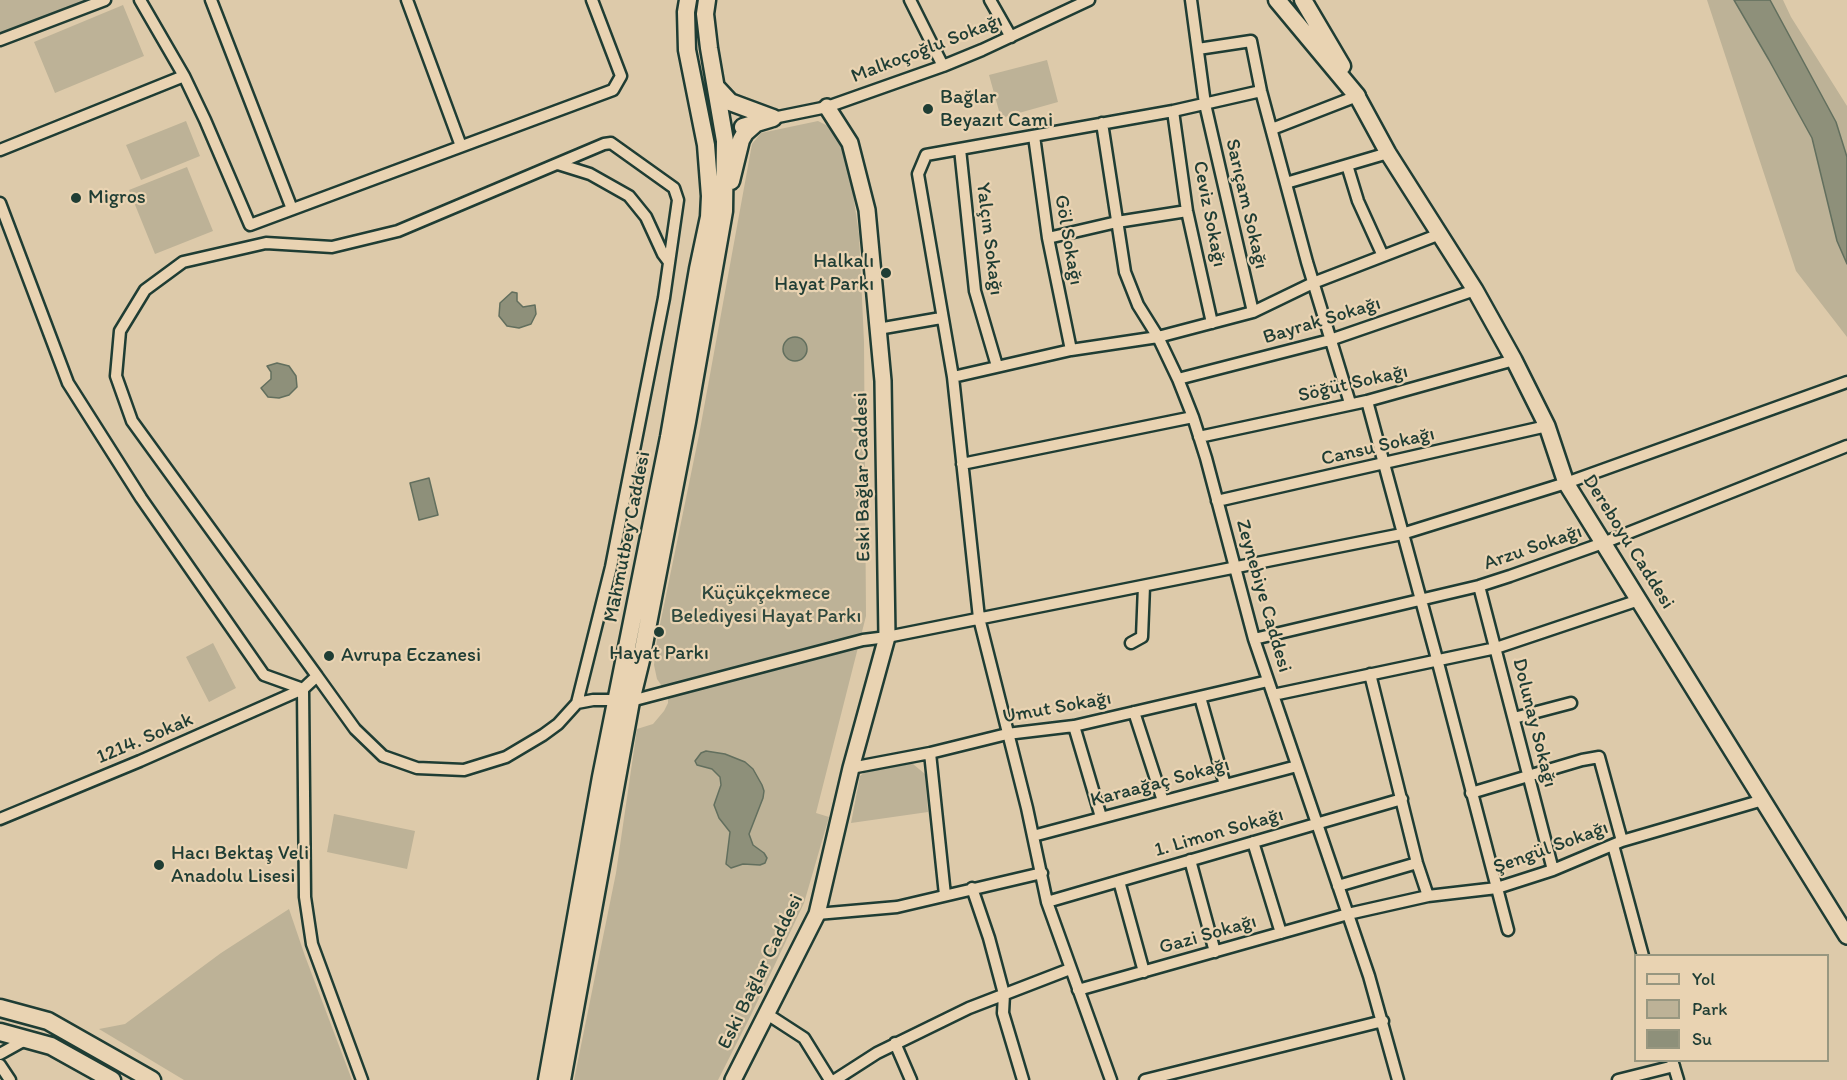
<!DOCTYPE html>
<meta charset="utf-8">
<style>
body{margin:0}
#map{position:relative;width:1847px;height:1080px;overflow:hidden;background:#ddcaaa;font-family:Itim,sans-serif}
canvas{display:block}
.legend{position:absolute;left:1634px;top:954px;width:195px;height:108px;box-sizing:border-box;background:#e9d3b2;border:2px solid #989780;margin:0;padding:8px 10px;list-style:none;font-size:18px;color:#1f3d34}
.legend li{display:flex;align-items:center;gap:12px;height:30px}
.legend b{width:30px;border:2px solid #989780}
</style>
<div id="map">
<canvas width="1847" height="1080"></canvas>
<ul class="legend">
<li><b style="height:8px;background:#e9d3b2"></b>Yol</li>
<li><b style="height:16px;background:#bdb297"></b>Park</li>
<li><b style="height:16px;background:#8e907a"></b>Su</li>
</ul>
</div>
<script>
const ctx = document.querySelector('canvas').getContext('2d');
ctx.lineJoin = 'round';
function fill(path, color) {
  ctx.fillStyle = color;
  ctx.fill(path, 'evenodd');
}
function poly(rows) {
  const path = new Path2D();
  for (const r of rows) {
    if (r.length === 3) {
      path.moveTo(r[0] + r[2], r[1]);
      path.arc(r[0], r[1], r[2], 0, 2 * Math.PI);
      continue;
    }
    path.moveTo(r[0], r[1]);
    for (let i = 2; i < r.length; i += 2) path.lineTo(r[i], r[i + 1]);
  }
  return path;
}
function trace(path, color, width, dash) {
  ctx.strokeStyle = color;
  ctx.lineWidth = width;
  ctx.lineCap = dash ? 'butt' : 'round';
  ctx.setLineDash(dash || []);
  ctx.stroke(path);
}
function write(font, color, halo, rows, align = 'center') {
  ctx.font = font + ' Itim,sans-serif';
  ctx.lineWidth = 4.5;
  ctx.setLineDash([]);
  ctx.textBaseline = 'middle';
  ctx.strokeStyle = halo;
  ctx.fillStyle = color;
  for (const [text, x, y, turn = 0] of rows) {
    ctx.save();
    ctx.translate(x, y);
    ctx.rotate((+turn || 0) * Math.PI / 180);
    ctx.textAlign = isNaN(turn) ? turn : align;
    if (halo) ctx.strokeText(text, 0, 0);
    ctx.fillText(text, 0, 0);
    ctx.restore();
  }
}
const green = poly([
 [0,0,103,0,0,37],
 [1707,0,1734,0,1769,60,1812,138,1837,241,1847,264,1847,337,1796,271],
 [1770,0,1783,0,1791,17,1847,106,1847,157,1836,122],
 [123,5,144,56,55,93,34,42],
 [1047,60,1058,102,1001,118,989,75],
 [186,121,200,156,141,180,126,145],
 [818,121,834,129,846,147,859,234,864,342,866,616,816,813,829,817,804,903,751,1015,718,1080,574,1080,616,873,637,729,653,724,664,711,668,703,668,695,657,679,654,665,657,639,699,435,752,144,761,133],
 [187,167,213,231,155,254,129,190],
 [213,643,236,688,209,702,186,657],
 [905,763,913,764,925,774,928,812,851,823,860,776,864,773],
 [334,814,415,831,407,869,327,852],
 [289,909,305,956,352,1080,184,1080,99,1029,125,1024,221,953]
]);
const water = poly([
 [1734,0,1770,0,1836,122,1847,157,1847,264,1837,241,1812,138,1769,60,1734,0],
 [512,292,517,293,517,301,523,307,535,305,536,314,531,324,519,328,507,326,499,316,500,303,512,292],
 [795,349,12],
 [277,363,289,366,296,376,297,387,289,395,279,398,268,397,261,388,271,379,271,372,267,366,277,363],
 [429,478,438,515,419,520,410,483,429,478],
 [706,751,725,754,745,762,753,769,762,785,764,791,763,798,749,834,753,845,764,853,767,858,765,863,760,865,743,864,731,868,726,864,730,832,719,818,714,805,721,785,720,777,712,769,697,765,695,761,701,753,706,751]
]);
const street = poly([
 [140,0,184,76,205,120,250,225,613,90,621,76,592,0],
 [211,0,292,209],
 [407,0,461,146],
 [910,0,943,66],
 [990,0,1011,37],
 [1191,0,1205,104,1253,312],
 [0,40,105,0],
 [1198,49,1251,41,1261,91,1307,262,1350,403],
 [1173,111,1187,211,1212,323],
 [773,118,827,107,943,66,982,50,1089,0],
 [1102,123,1125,272,1138,305,1158,337,1178,379,1193,417,1206,458,1254,639,1369,976,1398,1080],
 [1272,129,1357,96],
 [1034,136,1048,238,1071,350],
 [960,149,975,291,997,366],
 [0,150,184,76],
 [558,164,590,174,629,196,646,217,663,254,669,262],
 [1347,165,1358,201,1383,256],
 [1286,183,1388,153],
 [0,203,68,383,141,498,264,675,303,689,317,676,355,729,383,756,417,768,464,770,506,757,543,735,558,724,577,703,611,567,664,298,678,200,674,188,611,143,604,144,398,231,332,247,266,243,183,262,145,290,120,331,116,376,132,421,317,676],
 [1048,238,1117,222,1187,211],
 [878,329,941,318],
 [953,377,1071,350,1158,337,1253,312,1313,283,1440,234],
 [1178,379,1330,340,1475,290],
 [1367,401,1437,659,1508,930],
 [1199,437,1367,401,1514,360],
 [962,464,1193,417],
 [1217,501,1547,426],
 [1479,586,1553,870],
 [1254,639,1479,586,1510,576,1603,543,1847,446],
 [1131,643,1142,637,1144,586],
 [1370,674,1417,863,1428,896],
 [1273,695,1496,648,1639,600],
 [1200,697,1225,785],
 [631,701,863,640,887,637,1402,534,1566,483,1847,382],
 [577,703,593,700,617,700],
 [1134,712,1163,801],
 [1514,718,1571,703],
 [1074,726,1101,817],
 [930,753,945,895],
 [851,768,930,753,1007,734,1074,726,1268,681],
 [1471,793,1582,760,1599,757,1622,841],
 [0,819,140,761,303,689,305,897,312,944,362,1080],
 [1033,836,1297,766],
 [1253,842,1281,933],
 [1613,845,1643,956],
 [1190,860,1215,952],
 [1119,881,1144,972],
 [1338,886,1417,863],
 [972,888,989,938,1004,994,1003,1013,1023,1080],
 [1047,902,1402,799],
 [817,914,897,907,1042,873],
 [1078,990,1348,914,1428,896,1497,888,1553,870,1622,841,1763,800],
 [767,1014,804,1038,830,1080],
 [895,1043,911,1080],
 [0,1054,27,1039],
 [1672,1060,1678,1080],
 [0,1065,10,1080],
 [835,1080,877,1053,969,1008,1070,969],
 [1111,1080,1047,902,1027,808,979,618,953,377,918,174,926,155,1173,111,1261,91],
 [1145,1080,1383,1021],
 [1618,1080,1674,1066]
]);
const secondary = poly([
 [1357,96,1388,153,1475,290,1514,360,1547,426,1566,483,1847,936],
 [733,1080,817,914,851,768,887,637,883,381,867,210,850,143,827,107]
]);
const primary = poly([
 [1277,0,1357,96],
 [1303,0,1342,66],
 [716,87,730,102,773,118],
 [743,127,773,118],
 [731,181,741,140,745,133,754,125],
 [0,1008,48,1021,152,1080],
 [0,1032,51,1046,112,1080],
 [547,1080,601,777,669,437,698,269,709,217,710,196,706,145,687,50,686,12,688,0],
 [562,1080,631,701,641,660,687,422,724,211,725,141,709,48,705,14,707,0]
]);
const markers = [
 [928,109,6,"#1f3d34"],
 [76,198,6,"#1f3d34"],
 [886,273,6,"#1f3d34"],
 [659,632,6,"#1f3d34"],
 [329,656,6,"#1f3d34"],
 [159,865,6,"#1f3d34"]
];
const streetNames = [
 ["Malkoçoğlu Sokağı",927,49,-21],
 ["Sarıçam Sokağı",1246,204,77],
 ["Ceviz Sokağı",1209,214,79],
 ["Yalçın Sokağı",989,239,83],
 ["Göl Sokağı",1068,240,80],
 ["Bayrak Sokağı",1322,321,-17],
 ["Söğüt Sokağı",1353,384,-13],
 ["Cansu Sokağı",1378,447,-13],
 ["Eski Bağlar Caddesi",863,477,-91],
 ["Mahmutbey Caddesi",628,537,-79],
 ["Dereboyu Caddesi",1628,542,58],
 ["Arzu Sokağı",1533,548,-19],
 ["Zeynebiye Caddesi",1263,596,74],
 ["Umut Sokağı",1057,708,-10],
 ["Dolunay Sokağı",1534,723,76],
 ["1214. Sokak",145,739,-23],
 ["Karaağaç Sokağı",1160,783,-15],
 ["1. Limon Sokağı",1219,833,-16],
 ["Şengül Sokağı",1551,848,-20],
 ["Gazi Sokağı",1208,935,-16],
 ["Eski Bağlar Caddesi",761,972,-64]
];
const poiNames = [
 ["Bağlar",940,98],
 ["Beyazıt Cami",940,121],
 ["Migros",88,198],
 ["Halkalı",874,262,"right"],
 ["Hayat Parkı",874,285,"right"],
 ["Hayat Parkı",659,654,"center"],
 ["Avrupa Eczanesi",341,656],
 ["Hacı Bektaş Veli",171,854],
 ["Anadolu Lisesi",171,877]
];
const parkNames = [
 ["Küçükçekmece",766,594],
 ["Belediyesi Hayat Parkı",766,617]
];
fill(green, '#bdb297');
fill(water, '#8e907a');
trace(water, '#626f5e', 1.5);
trace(street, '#1f3d34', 15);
trace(secondary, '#1f3d34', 20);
trace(primary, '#1f3d34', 21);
trace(street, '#e9d3b2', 10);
trace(secondary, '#e9d3b2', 15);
trace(primary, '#e9d3b2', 16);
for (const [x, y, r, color] of markers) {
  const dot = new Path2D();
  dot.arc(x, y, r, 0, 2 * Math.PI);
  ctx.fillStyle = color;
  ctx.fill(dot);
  trace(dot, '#e9d3b2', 2);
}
write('20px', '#1f3d34', '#e9d3b2', streetNames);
write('20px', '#1f3d34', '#e9d3b2', poiNames, 'left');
write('20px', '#2f493e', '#e9d3b2', parkNames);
</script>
